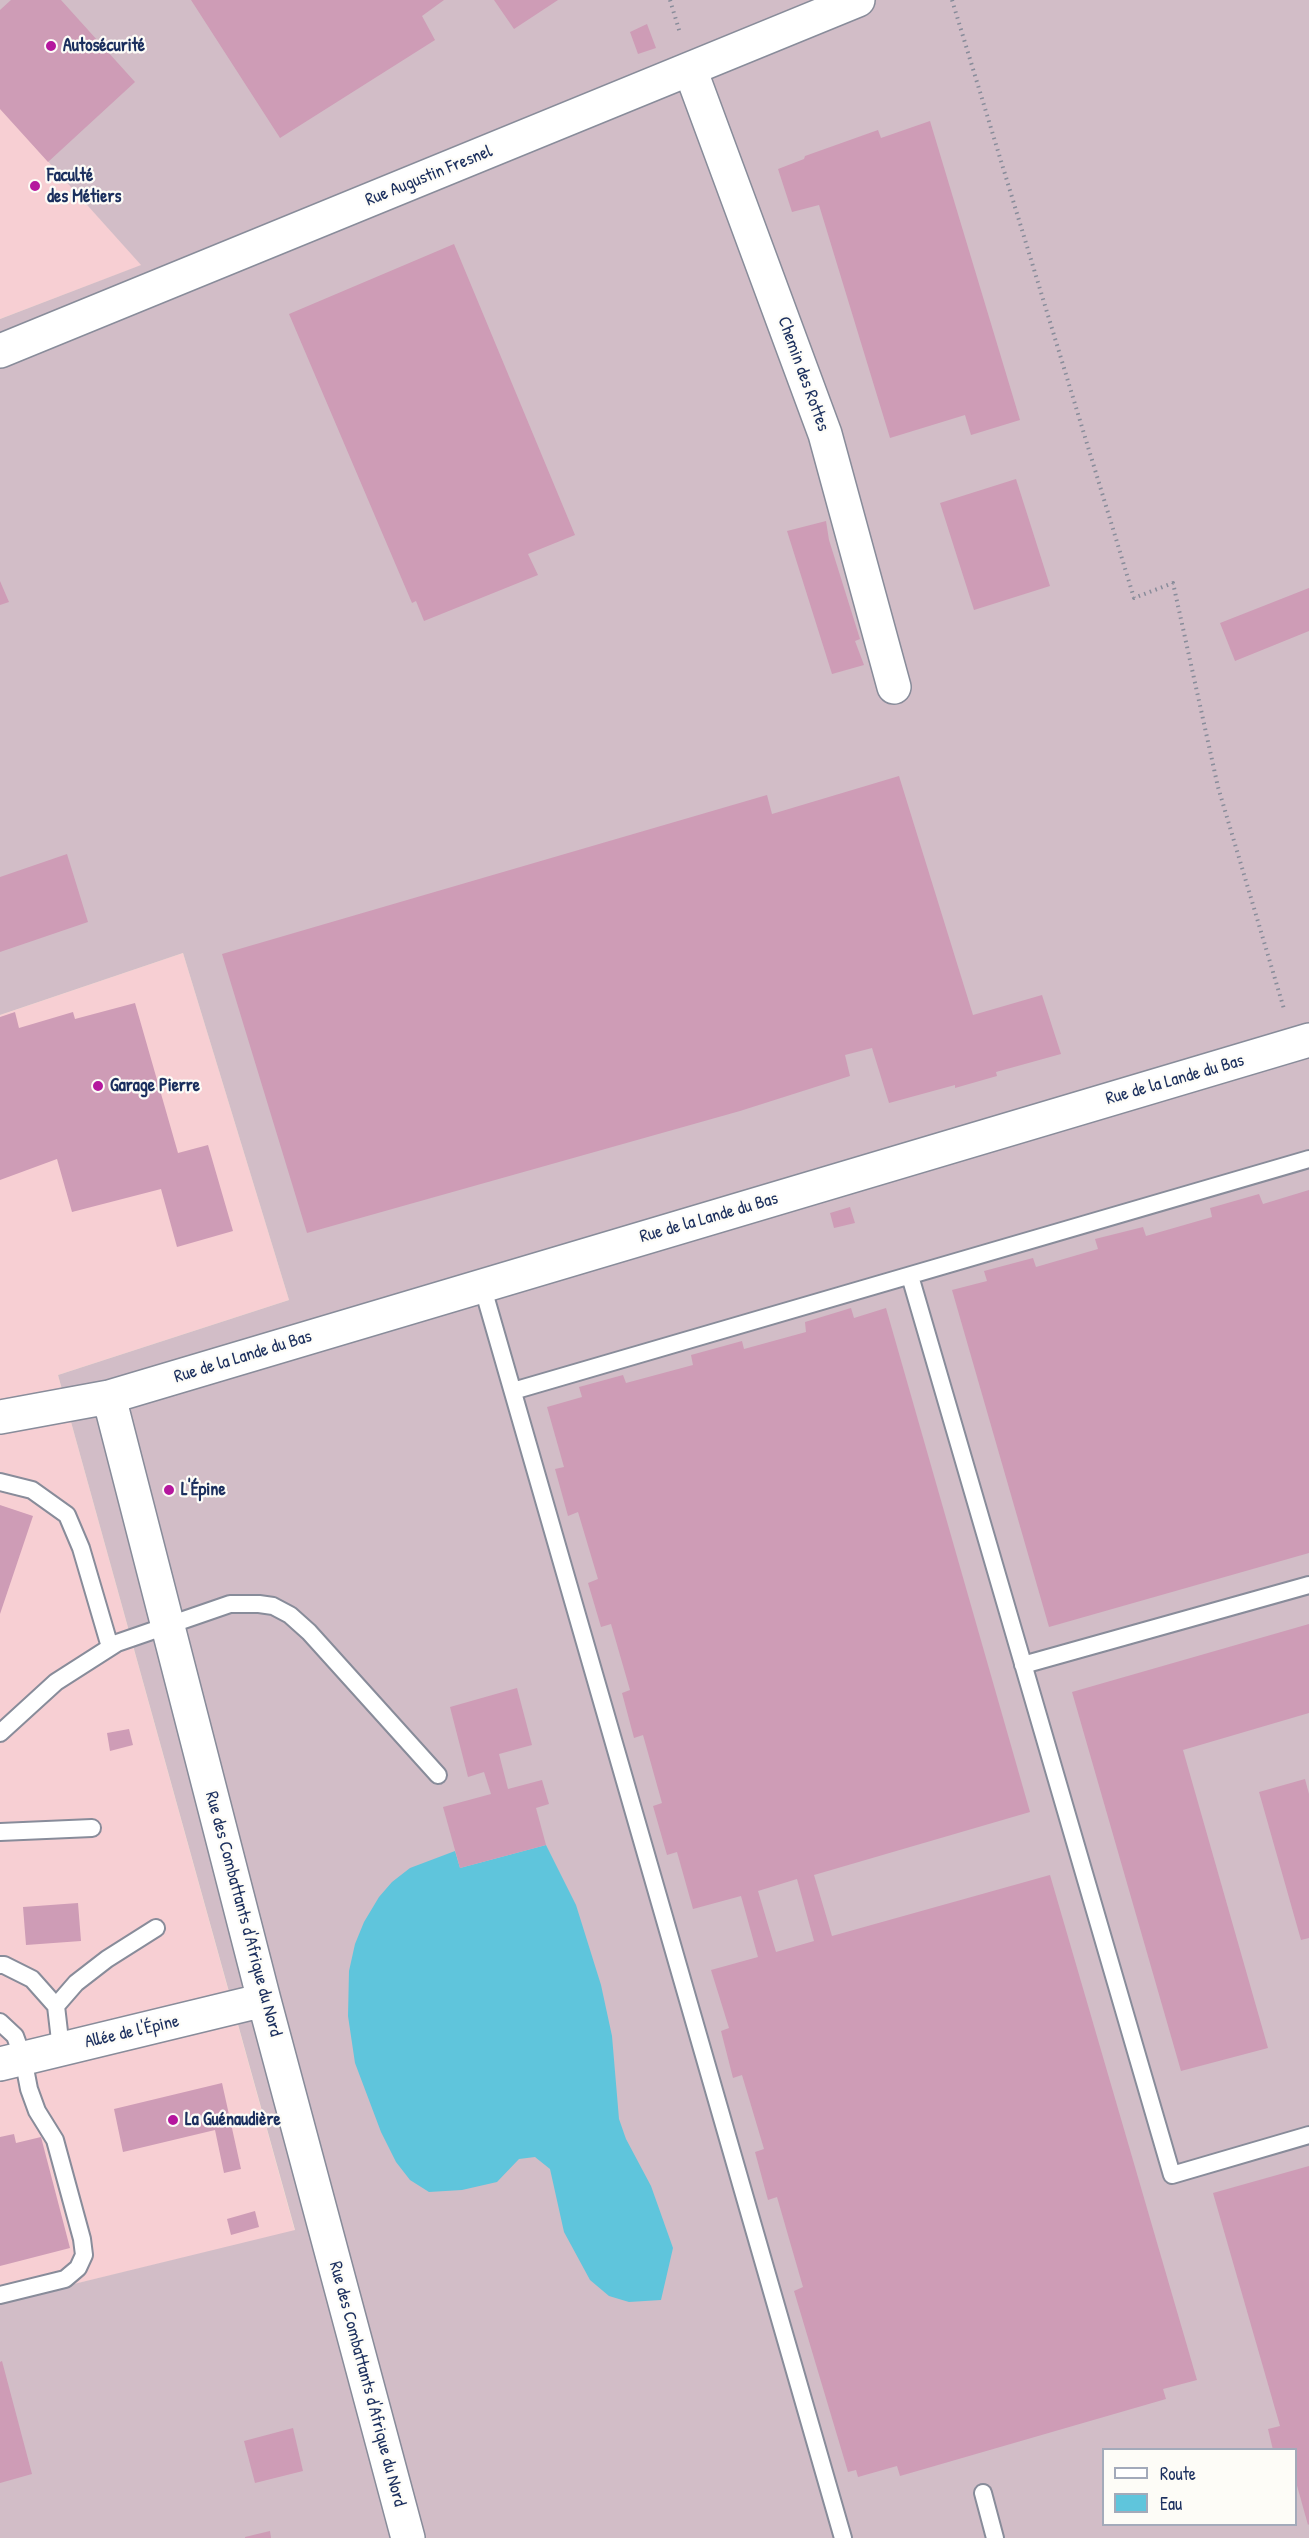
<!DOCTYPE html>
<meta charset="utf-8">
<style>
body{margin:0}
#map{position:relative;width:1309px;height:2538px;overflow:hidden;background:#f5ead5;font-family:"Patrick Hand",sans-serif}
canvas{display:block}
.legend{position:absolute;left:1102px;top:2448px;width:195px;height:78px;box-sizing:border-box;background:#fdfcf7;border:2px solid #a3aaba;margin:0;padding:8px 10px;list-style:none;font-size:18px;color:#1b2f5e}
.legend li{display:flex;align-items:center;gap:12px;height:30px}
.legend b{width:30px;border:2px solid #a3aaba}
</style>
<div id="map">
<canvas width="1309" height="2538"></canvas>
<ul class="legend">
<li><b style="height:8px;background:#fff"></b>Route</li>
<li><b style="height:16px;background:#5fc5dc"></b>Eau</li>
</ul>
</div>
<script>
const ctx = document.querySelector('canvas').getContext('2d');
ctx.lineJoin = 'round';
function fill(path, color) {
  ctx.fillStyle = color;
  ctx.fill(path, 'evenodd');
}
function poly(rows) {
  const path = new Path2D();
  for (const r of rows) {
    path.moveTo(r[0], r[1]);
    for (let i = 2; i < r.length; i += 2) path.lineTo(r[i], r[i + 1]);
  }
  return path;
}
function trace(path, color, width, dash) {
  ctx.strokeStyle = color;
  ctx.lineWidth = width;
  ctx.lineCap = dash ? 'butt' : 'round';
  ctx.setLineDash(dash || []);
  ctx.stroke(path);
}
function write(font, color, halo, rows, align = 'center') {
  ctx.font = font + ' "Patrick Hand",sans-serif';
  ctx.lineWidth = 4.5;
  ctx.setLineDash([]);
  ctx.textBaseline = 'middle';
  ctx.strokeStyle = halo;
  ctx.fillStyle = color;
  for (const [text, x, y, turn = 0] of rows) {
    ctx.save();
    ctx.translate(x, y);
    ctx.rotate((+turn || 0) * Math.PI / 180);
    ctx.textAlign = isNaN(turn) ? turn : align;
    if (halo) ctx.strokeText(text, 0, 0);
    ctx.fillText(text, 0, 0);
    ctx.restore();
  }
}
const built = poly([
 [0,108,142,265,0,319],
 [183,953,289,1300,58,1375,295,2231,0,2302,0,1015]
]);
const industrial = poly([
 [0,0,1309,0,1309,2538,0,2538,0,2302,295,2230,58,1375,289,1300,183,953,0,1015,0,319,141,265,0,108],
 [1104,2450,1296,2450,1296,2524,1104,2524]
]);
const water = poly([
 [546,1845,576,1905,601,1985,612,2036,619,2119,626,2139,651,2186,673,2248,661,2300,629,2302,609,2296,590,2280,564,2232,550,2169,535,2157,519,2159,497,2182,462,2190,429,2192,410,2180,396,2162,381,2132,355,2063,348,2016,349,1971,355,1944,364,1922,379,1897,392,1882,410,1868,455,1851,460,1868]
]);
const building = poly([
 [11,0,61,0,135,82,48,162,0,109,0,10],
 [191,0,444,0,422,16,435,40,280,138],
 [494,0,558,0,514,29],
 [647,24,656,48,638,54,630,32],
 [930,121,1020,420,971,435,965,415,890,438,819,205,792,212,778,169,804,159,805,156,878,130,881,138],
 [454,244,575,535,528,554,538,575,424,621,416,601,412,603,289,314],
 [1016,479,1050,586,974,610,940,503],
 [826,521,829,540,860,639,855,641,864,665,832,674,787,531],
 [0,581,9,602,0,605],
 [1309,588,1309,631,1235,661,1220,623],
 [899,776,973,1015,1042,995,1061,1054,996,1072,997,1076,955,1088,955,1085,889,1103,872,1048,845,1055,850,1076,740,1111,307,1233,222,954,767,795,772,814],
 [67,854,88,922,0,952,0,877],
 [135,1003,178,1153,208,1145,233,1231,177,1247,161,1189,72,1212,57,1159,0,1180,0,1017,15,1012,19,1028,73,1012,75,1019],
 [1309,1190,1309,1553,1049,1627,952,1290,987,1281,984,1271,1033,1258,1036,1267,1098,1249,1095,1239,1143,1227,1146,1236,1212,1217,1210,1208,1259,1194,1263,1204],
 [850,1207,855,1223,834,1228,830,1213],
 [851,1308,854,1318,886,1308,1030,1812,814,1875,832,1936,1050,1875,1197,2380,1163,2389,1166,2399,900,2476,897,2466,858,2477,856,2470,848,2472,794,2291,803,2287,777,2197,768,2200,755,2152,764,2149,742,2075,733,2078,721,2031,729,2028,711,1970,758,1957,741,1896,693,1909,677,1852,667,1855,653,1806,662,1803,643,1735,634,1738,622,1693,630,1690,611,1624,601,1627,588,1583,598,1579,578,1512,568,1516,555,1469,564,1467,547,1407,582,1397,579,1387,623,1375,626,1383,693,1365,691,1355,742,1341,744,1349,806,1332,805,1322],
 [797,1879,814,1941,776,1952,758,1891],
 [0,1505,33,1516,0,1614],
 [1309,1624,1309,1713,1183,1750,1268,2048,1181,2071,1072,1692],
 [517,1688,532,1745,499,1754,508,1789,542,1780,549,1804,536,1808,546,1845,460,1868,443,1807,491,1794,484,1772,468,1777,450,1707],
 [129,1729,133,1745,110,1751,107,1733],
 [1305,1779,1309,1794,1309,1938,1301,1940,1259,1792],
 [78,1903,81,1941,26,1945,23,1907],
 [222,2083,241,2169,224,2173,215,2130,123,2152,114,2109],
 [14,2134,16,2143,41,2137,70,2248,0,2266,0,2137],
 [1309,2166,1309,2524,1308,2525,1296,2482,1296,2450,1273,2450,1268,2429,1280,2426,1213,2193],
 [255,2211,259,2227,231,2235,227,2219],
 [2,2361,32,2474,0,2483,0,2362],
 [293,2428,303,2471,255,2483,244,2441],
 [270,2531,271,2538,245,2538,245,2537]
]);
const path = poly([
 [670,0,680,33],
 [952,0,1134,598,1173,583,1218,787,1284,1009]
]);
const lane = poly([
 [910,1276,1172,2175,1309,2135],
 [482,1285,843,2538],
 [513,1391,1309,1159],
 [0,1482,32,1490,67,1515,81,1548,110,1647],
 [1023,1665,1309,1585],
 [0,1733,56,1682,117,1643,230,1604,259,1604,273,1606,290,1615,309,1632,438,1775],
 [0,1832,92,1828],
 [0,1965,4,1965,32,1979,56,2006],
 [0,2022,15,2036,23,2058,29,2089,37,2111,55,2140,82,2239,84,2255,78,2268,65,2279,0,2295],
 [61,2049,56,2006,76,1983,107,1959,156,1928],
 [983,2493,995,2538]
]);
const street = poly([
 [690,69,825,434,894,687],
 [0,351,858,0],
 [109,1397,1309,1040],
 [0,1417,109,1397,264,2000,408,2538],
 [0,2064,264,2000]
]);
const markers = [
 [51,46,6,"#b5179e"],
 [35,186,6,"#b5179e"],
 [98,1086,6,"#b5179e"],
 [169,1490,6,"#b5179e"],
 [173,2120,6,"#b5179e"]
];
const poiNames = [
 ["Autosécurité",63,46],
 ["Faculté",47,176],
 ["des Métiers",47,197],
 ["Garage Pierre",110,1086],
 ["L'Épine",181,1490],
 ["La Guénaudière",185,2120]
];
const streetNames = [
 ["Rue Augustin Fresnel",429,176,-22],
 ["Chemin des Rottes",803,374,70],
 ["Rue de la Lande du Bas",1175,1080,-16],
 ["Rue de la Lande du Bas",709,1218,-16],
 ["Rue de la Lande du Bas",243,1357,-17],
 ["Rue des Combattants d'Afrique du Nord",243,1914,75],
 ["Allée de l'Épine",132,2032,-13],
 ["Rue des Combattants d'Afrique du Nord",367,2384,75]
];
fill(built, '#f7cfd3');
fill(industrial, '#d2bdc7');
fill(water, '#5fc5dc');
fill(building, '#ce9cb6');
trace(lane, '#888c9a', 20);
trace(street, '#888c9a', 36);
trace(path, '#888c9a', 4, [1.5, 4.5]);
trace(lane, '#fff', 16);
trace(street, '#fff', 33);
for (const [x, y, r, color] of markers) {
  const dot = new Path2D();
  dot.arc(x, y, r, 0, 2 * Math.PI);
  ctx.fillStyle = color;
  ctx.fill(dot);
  trace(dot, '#fdfcf7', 2);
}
write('bold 18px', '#1b2f5e', '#fdfcf7', poiNames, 'left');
write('18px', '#1b2f5e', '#fdfcf7', streetNames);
</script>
